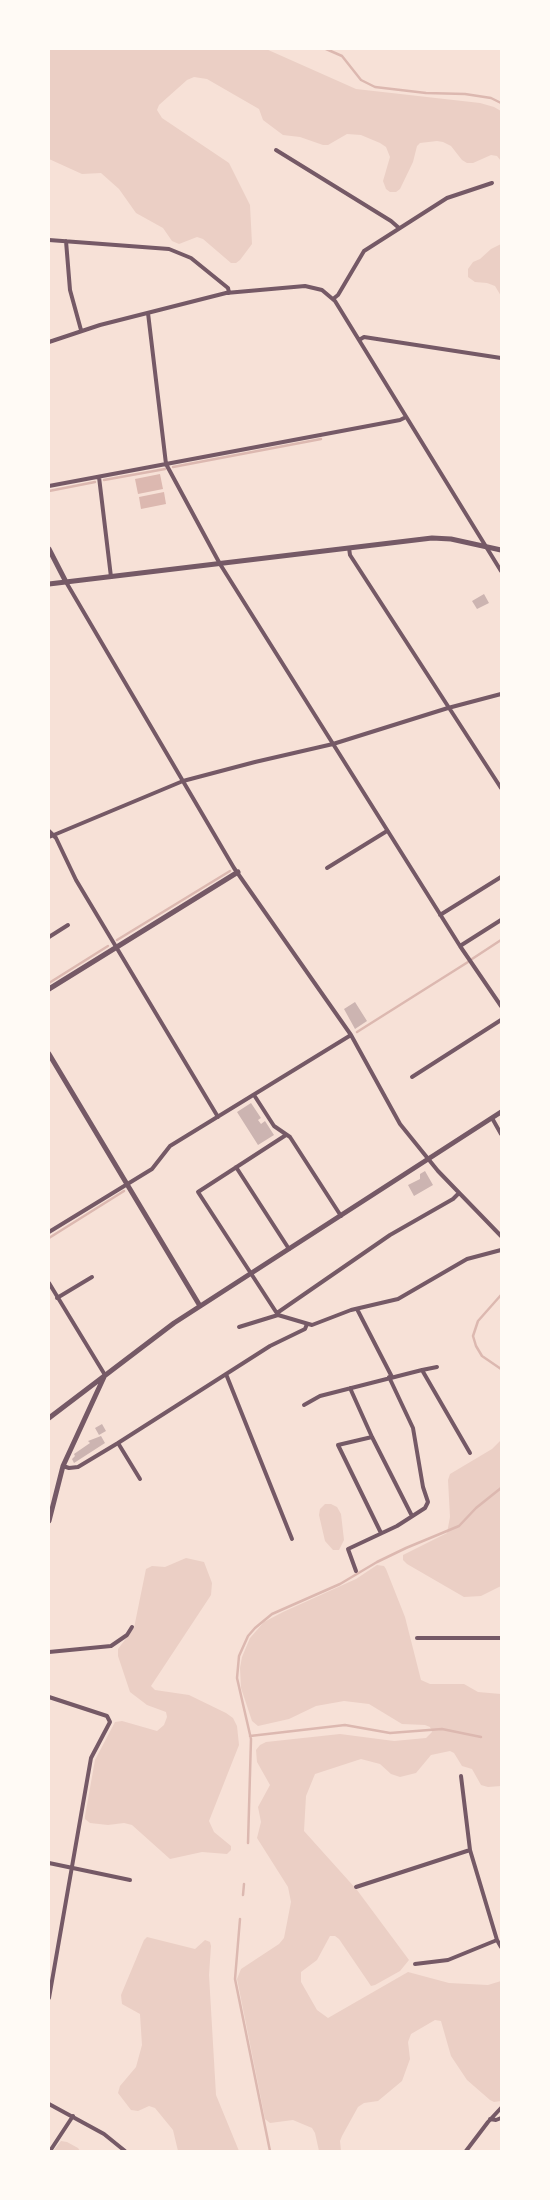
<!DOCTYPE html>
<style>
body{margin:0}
#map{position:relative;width:550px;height:2200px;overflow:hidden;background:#f7e1d7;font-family:"Archivo Narrow",sans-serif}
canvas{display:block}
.frame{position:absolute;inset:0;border:50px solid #fffaf5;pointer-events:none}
</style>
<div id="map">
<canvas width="550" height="2200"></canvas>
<div class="frame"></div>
</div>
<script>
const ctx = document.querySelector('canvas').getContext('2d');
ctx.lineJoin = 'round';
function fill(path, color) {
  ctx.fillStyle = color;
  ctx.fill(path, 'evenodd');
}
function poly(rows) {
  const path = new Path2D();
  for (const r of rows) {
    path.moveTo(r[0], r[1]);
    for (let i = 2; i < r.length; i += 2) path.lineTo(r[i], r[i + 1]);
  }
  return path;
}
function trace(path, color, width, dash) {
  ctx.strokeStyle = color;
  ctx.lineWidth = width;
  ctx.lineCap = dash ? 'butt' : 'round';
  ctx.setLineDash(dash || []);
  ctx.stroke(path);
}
const green = poly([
 [49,49,266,49,356,89,480,103,494,107,501,111,501,161,497,156,491,155,473,163,467,163,462,160,451,146,443,142,437,141,420,143,417,146,413,162,400,189,396,192,390,192,386,189,383,181,390,157,386,147,380,143,361,135,347,134,328,145,323,145,300,137,283,135,263,120,259,109,207,79,194,77,187,80,159,105,157,110,162,118,229,163,250,205,252,244,240,260,236,263,231,263,203,239,197,237,179,244,172,241,163,228,136,213,119,189,101,173,82,174,49,159],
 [501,244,501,296,495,286,487,283,475,282,468,277,468,269,473,262,480,259,491,249],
 [501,1440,501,1586,481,1596,464,1597,407,1564,403,1560,403,1555,447,1533,450,1517,448,1480,450,1474,492,1449],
 [325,1504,331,1504,337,1507,341,1514,344,1540,339,1550,333,1550,325,1541,319,1515,320,1509],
 [186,1558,204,1562,212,1583,211,1595,151,1686,155,1690,189,1695,226,1713,233,1718,237,1726,239,1745,209,1821,214,1832,231,1846,231,1850,227,1854,202,1852,170,1859,132,1825,124,1823,108,1825,90,1823,85,1819,85,1816,95,1760,115,1722,122,1721,157,1731,164,1725,167,1717,166,1712,147,1705,130,1692,118,1656,118,1649,134,1628,146,1569,152,1566,165,1567],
 [377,1565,384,1566,386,1569,405,1617,421,1680,430,1684,464,1684,478,1692,501,1694,501,1786,488,1787,481,1785,472,1769,462,1766,454,1753,450,1751,431,1755,416,1773,400,1777,391,1774,380,1764,361,1759,315,1774,306,1796,304,1831,357,1890,409,1960,400,1971,375,1985,371,1986,339,1939,335,1936,330,1936,317,1960,301,1972,301,1982,317,2010,328,2018,408,1972,449,1983,488,1985,501,1981,501,2101,494,2102,490,2100,467,2080,451,2056,441,2021,435,2020,411,2034,408,2042,410,2059,402,2081,378,2101,364,2103,358,2107,342,2136,340,2141,341,2151,319,2151,315,2133,312,2128,293,2120,270,2123,265,2119,237,1979,241,1969,279,1944,284,1938,291,1902,288,1887,257,1838,261,1822,258,1807,270,1785,257,1762,256,1750,260,1745,266,1742,340,1734,394,1741,426,1738,432,1732,430,1727,425,1725,402,1724,369,1704,344,1701,316,1706,289,1719,258,1726,252,1721,241,1688,240,1668,242,1657,250,1638,264,1622,283,1612,356,1579],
 [147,1937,195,1949,205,1940,210,1942,211,1946,209,1975,216,2095,239,2151,178,2151,173,2130,155,2108,149,2106,138,2111,131,2110,118,2093,120,2086,136,2067,142,2045,140,2014,122,2004,121,1995,144,1940],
 [61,2141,67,2142,78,2148,80,2151,53,2151]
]);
const water = poly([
 [160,474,163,489,138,494,135,479],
 [164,492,166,504,141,509,139,497]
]);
const stream = poly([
 [326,49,342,56,361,80,375,87,426,93,465,94,491,98,501,103],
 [173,467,321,439],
 [104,480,165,469],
 [49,491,95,482],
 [117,940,230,871],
 [472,959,501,940],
 [49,983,108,946],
 [357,1032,468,962],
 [49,1238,124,1191],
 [501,1295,478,1321,473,1336,476,1346,482,1356,501,1369],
 [250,1736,345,1725,390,1733,442,1729,481,1737],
 [248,1843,251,1739,237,1678,239,1656,248,1636,255,1628,272,1614,340,1584,377,1562,406,1548,459,1526,476,1508,501,1488],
 [243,1895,244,1884],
 [240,1919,235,1979,270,2151]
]);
const building = poly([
 [484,594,489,603,477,609,472,601],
 [355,1002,367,1021,355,1029,344,1009],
 [251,1103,261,1118,258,1120,261,1124,265,1121,274,1135,258,1145,237,1112],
 [425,1171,433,1185,414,1196,408,1185,420,1179,420,1174],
 [102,1424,106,1431,99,1435,95,1428],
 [101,1436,105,1443,74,1463,72,1459,75,1456,74,1454,90,1443,88,1441]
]);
const minor = poly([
 [276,150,391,221,399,228],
 [49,240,169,249,191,258,228,288,229,293],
 [66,241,70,290,81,330],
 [333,299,338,295,364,251,447,198,492,183],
 [148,313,166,464,220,564,460,946,501,1006],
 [359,340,364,337,501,358],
 [49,342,100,325,226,293,305,286,322,290,335,301,501,571],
 [99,477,111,577],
 [49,486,400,420,406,417],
 [349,548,350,555,501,788],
 [66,582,234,868,351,1035,400,1124,438,1171,501,1236],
 [49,831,56,838,76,880,218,1117],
 [49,837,183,781,255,762,333,744,448,708,501,694],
 [327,868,387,831],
 [440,915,501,877],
 [49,937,68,925],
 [460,946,501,920],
 [412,1077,501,1020],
 [254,1095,274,1126,290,1137,341,1216],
 [492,1118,501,1134],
 [286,1135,198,1192,278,1315,312,1325,351,1310,398,1299,467,1259,501,1250],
 [236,1167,289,1249],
 [49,1232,152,1169,170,1146,351,1035],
 [49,1283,105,1375],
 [57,1298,92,1277],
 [357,1309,392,1377],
 [277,1313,390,1235,453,1199,459,1193],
 [239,1327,278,1315],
 [422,1370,437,1367],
 [226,1374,292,1539],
 [350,1388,372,1437,412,1516],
 [304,1405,320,1396,422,1370,470,1453],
 [372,1437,338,1445,381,1533],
 [118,1443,140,1479],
 [63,1466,69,1468,78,1467,118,1443,270,1346,305,1329,307,1324],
 [356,1571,348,1549,397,1526,425,1508,428,1502,423,1487,413,1428,389,1377],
 [417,1638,501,1638],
 [49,1652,111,1646,127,1635,132,1627],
 [49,1697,107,1716,110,1722,91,1758,49,1998],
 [461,1776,470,1850,497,1940,501,1947],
 [49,1863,130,1880],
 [356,1887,470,1850],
 [415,1964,448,1960,497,1940],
 [49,2104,104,2134,125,2151],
 [490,2119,496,2120,501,2118],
 [50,2151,73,2116],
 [466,2151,488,2122,501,2108]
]);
const tertiary = poly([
 [49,549,66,582],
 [49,584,432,538,451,539,501,550],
 [49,989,238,872],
 [49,1054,200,1306],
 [49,1418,174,1323,501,1112],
 [49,1521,63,1466,104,1377]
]);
fill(green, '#ebcfc5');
fill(water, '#dcb8b0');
trace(stream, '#dcb8b0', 2.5);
fill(building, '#ccb4b1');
trace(minor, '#755966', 4);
trace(tertiary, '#755966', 5);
</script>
